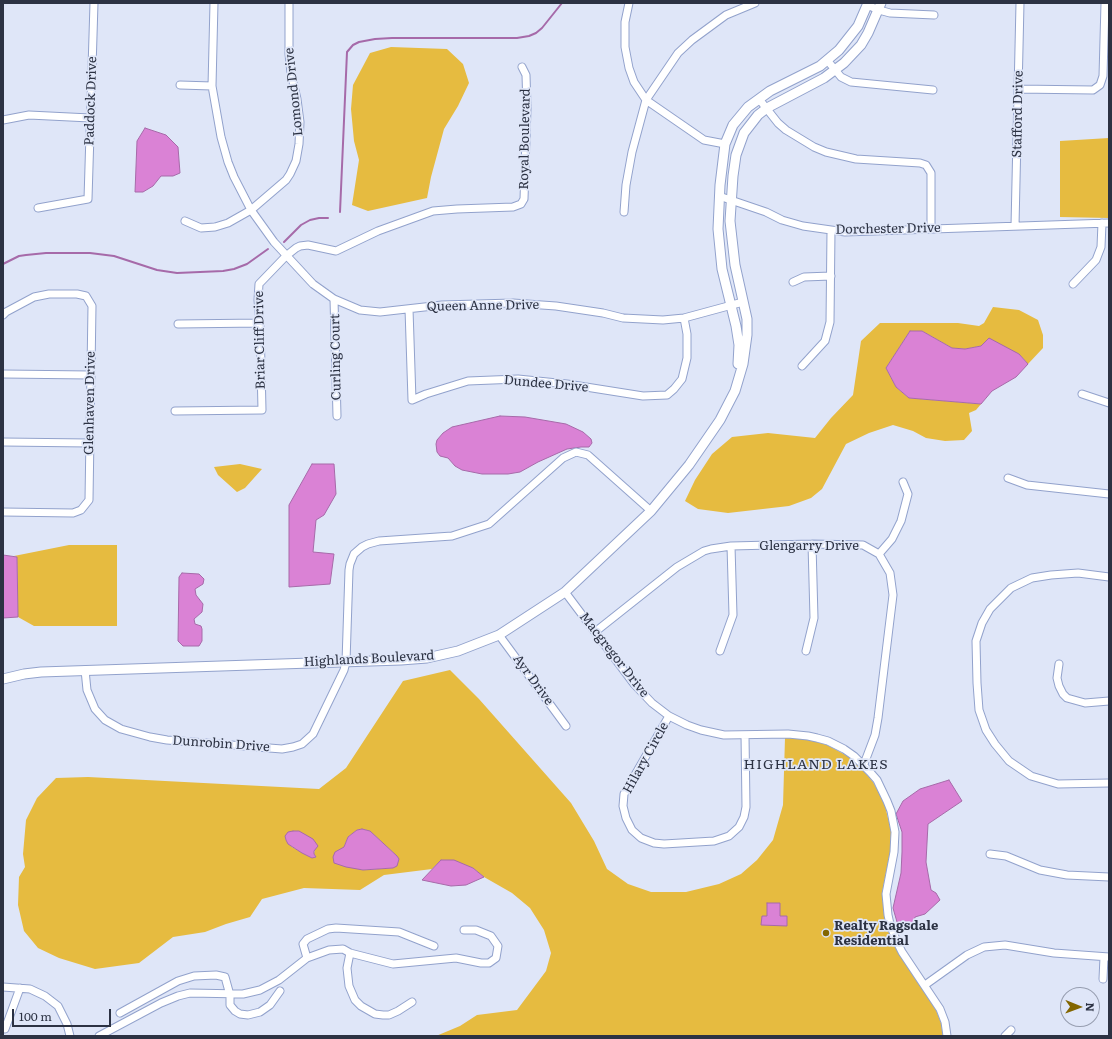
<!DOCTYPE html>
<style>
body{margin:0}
#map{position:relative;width:1112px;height:1039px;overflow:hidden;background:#dfe6f8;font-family:Literata,serif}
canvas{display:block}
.frame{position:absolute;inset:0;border:4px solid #2c3243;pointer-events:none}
.north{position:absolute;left:1060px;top:987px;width:40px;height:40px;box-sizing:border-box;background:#dfe6f8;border:1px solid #979eb0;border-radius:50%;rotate:91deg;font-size:11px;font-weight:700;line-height:16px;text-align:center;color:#2c3243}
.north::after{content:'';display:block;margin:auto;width:14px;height:18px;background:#836600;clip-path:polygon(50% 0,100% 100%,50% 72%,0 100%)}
.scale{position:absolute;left:12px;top:1009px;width:99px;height:18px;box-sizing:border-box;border:2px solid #2c3243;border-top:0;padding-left:5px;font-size:12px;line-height:14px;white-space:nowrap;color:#2c3243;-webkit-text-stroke:3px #dfe6f8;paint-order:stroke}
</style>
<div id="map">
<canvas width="1112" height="1039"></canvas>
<div class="frame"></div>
<div class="north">N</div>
<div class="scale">100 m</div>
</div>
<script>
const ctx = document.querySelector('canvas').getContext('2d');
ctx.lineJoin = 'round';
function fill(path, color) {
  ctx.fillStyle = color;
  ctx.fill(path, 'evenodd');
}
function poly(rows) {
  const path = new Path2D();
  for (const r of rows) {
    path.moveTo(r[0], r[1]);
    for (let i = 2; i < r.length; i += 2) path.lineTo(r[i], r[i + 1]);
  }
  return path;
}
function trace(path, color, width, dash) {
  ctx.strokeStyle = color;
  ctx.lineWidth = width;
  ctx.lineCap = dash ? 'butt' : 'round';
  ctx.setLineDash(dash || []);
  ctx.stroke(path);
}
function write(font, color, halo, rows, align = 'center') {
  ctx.font = font + ' Literata,serif';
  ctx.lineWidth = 3.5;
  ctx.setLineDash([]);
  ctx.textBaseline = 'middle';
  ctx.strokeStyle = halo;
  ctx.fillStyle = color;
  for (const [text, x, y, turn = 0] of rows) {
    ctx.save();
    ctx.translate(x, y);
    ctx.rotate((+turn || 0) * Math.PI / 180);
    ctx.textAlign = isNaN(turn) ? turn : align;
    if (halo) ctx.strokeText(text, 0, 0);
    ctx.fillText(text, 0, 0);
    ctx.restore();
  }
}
const green = poly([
 [391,47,447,49,463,64,469,83,458,106,444,129,431,177,427,198,368,211,352,205,359,160,354,141,351,109,353,85,370,53],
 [1109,138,1109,218,1060,217,1060,141],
 [993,307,1019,310,1038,320,1043,335,1043,348,1028,364,1019,354,981,346,965,349,952,348,922,331,910,331,886,368,896,387,909,398,981,404,976,410,969,413,972,431,964,440,945,441,926,438,913,431,893,425,869,433,846,444,822,489,811,498,789,506,728,513,698,509,685,501,695,480,712,454,732,437,768,433,815,438,831,418,853,395,861,341,880,323,958,323,979,326,984,323],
 [240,464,262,469,245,488,237,492,218,475,214,467],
 [69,545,117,545,117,626,34,626,18,617,17,557,14,556],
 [450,670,479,699,571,803,594,841,607,869,628,884,651,892,686,892,719,884,741,874,757,860,773,840,783,805,785,738,807,739,827,745,853,759,873,782,884,802,889,822,891,832,890,852,882,893,884,915,886,925,890,936,899,953,936,1010,941,1023,943,1036,436,1036,460,1026,477,1015,517,1010,546,971,551,953,544,930,530,908,512,893,484,877,473,868,441,860,432,869,384,875,360,890,304,888,262,899,250,917,226,924,205,932,173,937,139,963,95,969,59,958,38,948,24,931,18,905,19,877,25,867,23,854,26,820,37,798,56,778,88,777,319,789,346,768,403,681],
 [362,829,370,831,397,856,399,859,393,868,363,870,356,868,344,847,348,837,357,830],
 [285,836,315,849,314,854,316,857,312,858,292,847,286,840]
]);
const water = poly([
 [145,128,166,135,178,147,180,173,173,176,161,176,153,186,143,192,135,192,137,141,145,128],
 [910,331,922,331,952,348,965,349,981,346,989,338,1019,354,1028,364,1016,377,992,391,981,404,909,398,896,387,886,368,910,331],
 [500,416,525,417,566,424,583,432,591,439,592,443,589,447,581,447,567,449,538,462,520,472,508,474,482,474,462,470,455,466,448,458,440,456,437,452,436,444,437,440,443,433,452,427,500,416],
 [312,464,334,464,336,494,324,515,316,520,313,552,334,554,330,584,289,587,289,505,312,464],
 [3,555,17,557,18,617,3,618,3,555],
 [182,573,199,574,204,579,203,584,195,589,196,595,203,604,202,612,194,619,195,624,201,626,202,629,202,641,199,646,183,646,178,641,179,577,182,573],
 [949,780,962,801,928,824,926,862,931,890,936,893,940,900,925,914,915,917,913,927,897,922,893,908,901,873,902,852,902,832,896,814,903,801,920,789,949,780],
 [362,829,370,831,397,856,399,859,397,866,393,868,363,870,346,867,334,863,333,857,335,852,344,847,348,837,353,833,357,830,362,829],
 [293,831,299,831,313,839,318,846,314,851,314,854,316,857,312,858,302,853,288,844,286,840,285,836,288,832,293,831],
 [441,860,454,860,473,868,484,877,466,885,451,886,422,880,441,860],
 [767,903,780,903,780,916,787,916,787,926,761,925,762,916,767,916,767,903]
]);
const stream = poly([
 [340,212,347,52,353,45,359,42,375,39,392,38,517,38,529,36,536,33,542,28,562,3],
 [284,242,301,225,310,220,319,218,328,218],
 [3,264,19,256,26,255,46,253,90,253,114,256,157,270,177,273,223,271,234,269,247,264,268,249]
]);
const minor = poly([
 [214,3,212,86,221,137,228,162,234,177,251,210,274,242,313,284,334,299,360,310,380,312,442,305,513,303,556,306,603,313,623,318,663,320,684,318,743,302],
 [629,3,625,22,625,47,629,68,634,82,646,100,704,140,725,144],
 [867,5,879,10,890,13,934,15],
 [827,60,841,77,851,82,933,90],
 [180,85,212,86],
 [1018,89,1093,90,1100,85,1103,76,1105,3],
 [759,99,778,123,786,130,814,147,826,152,856,159,920,163,926,165,931,173,931,229],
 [3,120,29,115,90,118],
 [719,196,766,212,782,220,803,226,845,232,1109,223],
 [38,208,88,199,94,3],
 [624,212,626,185,632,152,646,100,678,53,692,40,726,15,755,3],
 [185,221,201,228,215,227,228,223,251,210,286,180,290,174,296,161,299,144,300,122,297,99,291,73,289,54,289,3],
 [1015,226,1020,3],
 [793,282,804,277,831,276],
 [1073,284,1096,260,1101,247,1102,223],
 [334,299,337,416],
 [409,309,412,400,426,394,468,381,518,379,567,384,643,396,667,395,674,389,682,379,687,358,687,334,684,318],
 [3,315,6,312,34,297,49,294,77,294,86,296,92,306,89,500,81,510,73,513,3,512],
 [178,324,260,323],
 [802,366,825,341,830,322,831,231],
 [3,374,90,375],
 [1082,394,1109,403],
 [175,411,262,410,260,323,258,300,259,284,286,256,296,248,300,246,308,245,336,251,378,231,433,211,457,209,513,207,521,204,524,199,527,108,526,75,522,67],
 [3,442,89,443],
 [1008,478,1027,485,1109,494],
 [879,554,892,539,901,521,908,494,903,482],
 [1109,577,1078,573,1051,575,1032,578,1011,588,990,609,982,623,976,641,977,683,979,710,986,730,995,744,1009,761,1031,776,1058,784,1109,783],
 [565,592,634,684,652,703,669,716,687,725,701,730,724,735,788,734,808,736,817,738,828,741,844,749,854,756,870,772,877,780,887,801,891,811,895,832,894,852,886,894,888,915,890,924,897,942,902,952,940,1009,945,1022,947,1036],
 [595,632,677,567,704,551,711,549,731,546,812,544,863,545,879,554,890,573,893,595,878,718,875,735,864,764],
 [499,635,566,726],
 [720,651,733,615,731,546],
 [806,651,814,618,812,544],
 [1059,664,1057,678,1059,686,1063,694,1067,698,1085,703,1109,701],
 [85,670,87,690,95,709,105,720,121,729,150,737,167,740,282,749,293,747,302,744,313,734,344,670,346,662,349,570,350,564,354,554,362,547,368,544,379,541,452,536,489,524,563,458,576,452,588,455,651,511],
 [669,716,624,794,623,806,626,818,632,830,641,838,654,843,664,844,714,841,729,836,739,827,744,817,746,807,745,735],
 [990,854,1006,856,1040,870,1067,875,1109,877],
 [350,953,347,968,349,986,355,1000,361,1006,375,1014,383,1015,389,1015,398,1011,412,1002],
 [307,958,303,944,307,939,328,929,336,928,399,932,434,946],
 [1103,979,1104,957],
 [925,985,967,955,984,947,1005,945,1054,953,1109,957],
 [3,987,30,989,45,996,58,1006,67,1024,70,1036],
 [120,1013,178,981,194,976,216,975,225,977,230,995,230,1005,235,1011,240,1014,248,1015,260,1012,270,1005,280,991],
 [5,1029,20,988],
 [99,1036,161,1003,178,996,190,993,243,994,260,990,279,980,307,958,329,950,343,949,350,953,393,964,456,958,481,963,489,963,496,958,498,946,491,936,476,930,464,930],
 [1005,1036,1011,1030]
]);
const tertiary = poly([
 [738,364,739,345,736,326,722,269,718,229,720,185,725,144,733,125,748,107,770,91,820,66,839,50,858,26,868,3],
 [3,679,24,674,41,672,401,660,427,658,458,651,499,635,565,592,651,511,689,465,720,420,735,391,743,364,747,335,747,319,735,265,730,221,733,176,736,155,744,133,758,115,767,108,824,78,844,63,861,45,868,33,881,3]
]);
const markers = [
 [826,933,4,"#836600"]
];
const streetNames = [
 ["Lomond Drive",294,92,-96],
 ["Paddock Drive",91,101,-88],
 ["Stafford Drive",1018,114,-89],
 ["Royal Boulevard",525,139,-89],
 ["Dorchester Drive",888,229,-1],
 ["Queen Anne Drive",483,306,-1],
 ["Briar Cliff Drive",260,340,-91],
 ["Curling Court",336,357,-91],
 ["Dundee Drive",546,384,5],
 ["Glenhaven Drive",90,403,-89],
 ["Glengarry Drive",809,546],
 ["Macgregor Drive",614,655,52],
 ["Highlands Boulevard",369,659,-3],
 ["Ayr Drive",533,680,54],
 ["Dunrobin Drive",221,744,4],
 ["Hilary Circle",646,758,-61]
];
const poiNames = [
 ["Realty Ragsdale",834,926],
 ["Residential",834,941]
];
const neighbourhoodNames = [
 ["HIGHLAND LAKES",816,765]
];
fill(green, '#e6bb40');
fill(water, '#da82d5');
trace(water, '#a66aa9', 1);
trace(stream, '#a66aa9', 2);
trace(minor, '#92a2cc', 9);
trace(tertiary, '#92a2cc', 11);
trace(minor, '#fff', 7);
trace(tertiary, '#fff', 9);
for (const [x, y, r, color] of markers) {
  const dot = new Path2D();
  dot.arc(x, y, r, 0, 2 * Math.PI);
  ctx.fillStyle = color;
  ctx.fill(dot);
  trace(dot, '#dfe6f8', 1.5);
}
write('13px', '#2c3243', '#dfe6f8', streetNames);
write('bold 13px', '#2c3243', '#dfe6f8', poiNames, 'left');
ctx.letterSpacing = '1px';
write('14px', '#2c3243', '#dfe6f8', neighbourhoodNames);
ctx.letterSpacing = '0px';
</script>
